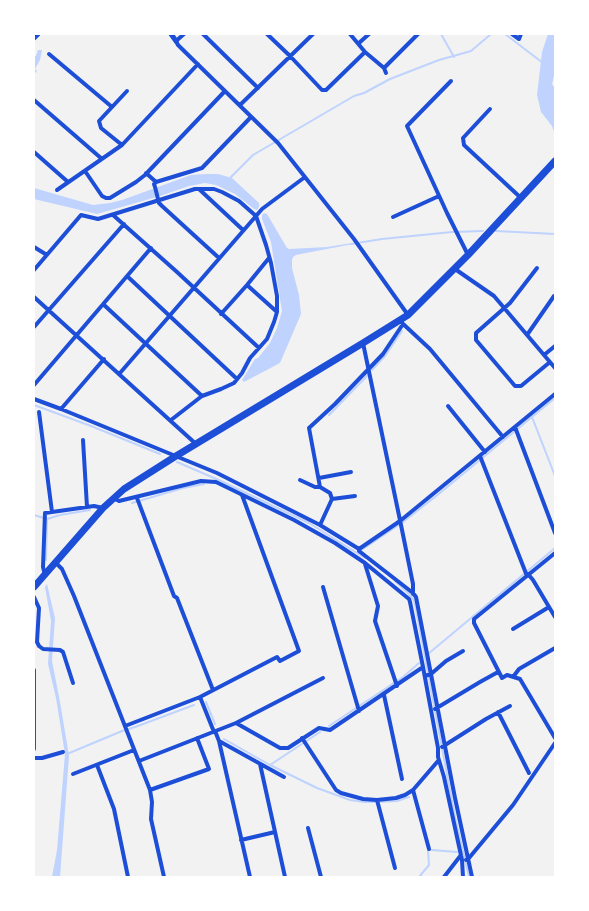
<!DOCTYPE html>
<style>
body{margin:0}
#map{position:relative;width:589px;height:911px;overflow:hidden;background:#f2f2f2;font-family:Karla,sans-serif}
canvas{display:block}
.frame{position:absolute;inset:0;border:35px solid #fff;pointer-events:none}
</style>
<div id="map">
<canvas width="589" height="911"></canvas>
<div class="frame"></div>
</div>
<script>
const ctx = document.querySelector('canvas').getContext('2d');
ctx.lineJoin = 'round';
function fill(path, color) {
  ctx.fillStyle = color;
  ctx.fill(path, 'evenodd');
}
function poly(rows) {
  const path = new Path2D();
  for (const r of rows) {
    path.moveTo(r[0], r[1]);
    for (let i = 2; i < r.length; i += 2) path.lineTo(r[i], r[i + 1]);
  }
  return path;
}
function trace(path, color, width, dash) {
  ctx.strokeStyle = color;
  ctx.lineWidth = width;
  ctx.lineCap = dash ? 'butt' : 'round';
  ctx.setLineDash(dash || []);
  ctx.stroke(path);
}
const water = poly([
 [548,34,555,34,555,72,552,84,554,87,555,96,555,134,552,126,541,112,537,95,542,52],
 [38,50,42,50,40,60,35,69,37,71,34,74,34,56,36,56],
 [205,174,218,174,232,178,259,203,259,207,257,210,254,209,235,194,216,185,205,183,189,186,160,196,97,214,34,199,34,188,93,205,110,203,122,200,191,175],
 [264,213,267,214,287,248,289,249,327,247,352,243,353,244,311,252,296,255,293,257,292,260,292,268,299,295,301,314,280,363,244,382,242,380,255,359,258,358,270,343,277,328,282,311,271,242,262,219,262,215],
 [47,584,55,618,52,661,60,702,69,756,60,877,52,877,57,850,65,754,56,698,48,664,51,621,45,587]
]);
const stream = poly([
 [441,34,454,57],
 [505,34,543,63],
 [229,179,253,155,354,96,364,93,390,79,439,60,471,51,491,34],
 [496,231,555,234],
 [351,244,382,239,452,232,483,231],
 [372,370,385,356,402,331],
 [34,405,91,426,160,454],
 [329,415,368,375],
 [532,417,555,476],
 [177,462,221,481,309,523,365,558],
 [132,503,183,488,204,484],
 [34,515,47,519,60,515,90,510],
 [360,551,403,522,435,497,555,398],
 [46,560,47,519],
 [395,581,408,593,413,599,415,604,455,817,469,877],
 [428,654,555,548],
 [206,702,215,724],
 [329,726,403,677,419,663],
 [224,739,270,765,320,732],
 [67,754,122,731,135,727,194,705],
 [270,765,317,788,350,800,364,802,376,802,397,801,409,797],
 [419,877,429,865,428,850,432,850,457,852]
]);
const minor = poly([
 [184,34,176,41,178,45,278,143,354,239,408,315],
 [203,34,258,88],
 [267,34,290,56,322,90,326,90,365,52],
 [350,34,365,52,384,68,386,73],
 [512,34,519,39,521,34],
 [359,43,369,34],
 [49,54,112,107],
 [384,68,418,34],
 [451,81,407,126,447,213,468,255],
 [34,100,102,159],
 [240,105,313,34],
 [490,109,463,138,464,145,521,198],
 [122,145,101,128,99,121,127,91],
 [34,152,68,182],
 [85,171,102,196,106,198,110,198,136,182,145,175,225,91],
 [146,173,156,182],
 [156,182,202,168,251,117],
 [156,182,154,184,155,187,159,203,162,206,219,258],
 [57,190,122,145,198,64],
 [113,215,177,272,259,348],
 [393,217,439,196],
 [34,247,47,255],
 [537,268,510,303,476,333,476,340,515,386,521,386,550,362],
 [455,269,494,296,555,368],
 [34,270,81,215,98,219,195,189,200,189,200,190,243,230],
 [127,276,237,379],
 [247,285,277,312],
 [34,297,196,444],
 [103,304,202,396],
 [221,314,247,285,269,258],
 [401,322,430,349,503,437],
 [34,327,124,224],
 [527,335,554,296],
 [363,343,401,525,413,584,413,594],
 [544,355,555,346],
 [120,373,256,216,262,209,305,177],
 [34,385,151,248],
 [34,399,61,409,217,473,320,525,359,549,400,521,555,394],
 [448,406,485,452],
 [61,409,104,359],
 [39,412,52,512],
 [171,420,202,396,221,389,234,383,242,373,250,358,267,339,274,322,277,312,277,296,271,263,266,245,256,216,239,201,222,192,214,189,200,189],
 [515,427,555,533],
 [83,440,87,507],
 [480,456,527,576],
 [319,478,351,472],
 [300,480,315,487,320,487],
 [113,498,119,501,201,481,216,482,294,520,335,543,365,563,409,599,410,602,423,667,438,748,438,757,444,777,462,860,463,877],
 [137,498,174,596,177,598,213,690],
 [332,499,355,496],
 [320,525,332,499,330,493,320,487,309,428,335,404,383,354,403,324],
 [359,549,359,551,413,593,416,597,455,798,472,877],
 [555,553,474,619,474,623,502,678,507,675,520,679,555,738],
 [55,562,62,569,74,596,150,790,152,802,151,819,164,877],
 [365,564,378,606,375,621,397,686],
 [528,574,533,580,555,617],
 [45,575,43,567,45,513,94,506,103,508],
 [323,587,359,711],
 [34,597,39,608,37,642,39,646,43,649,60,650,63,652,73,683],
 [513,629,549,607],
 [425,676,431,674,446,661,463,651],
 [513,677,519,669,555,648],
 [384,695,402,779],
 [200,697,214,732],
 [435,709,480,682,498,672],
 [498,712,529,773],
 [236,723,280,748,288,748,319,728,330,730,423,667],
 [125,726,200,697,277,657,280,661,299,651,242,495],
 [215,731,219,741,250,877],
 [302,738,336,790,341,793,363,799,377,800,396,798,405,795,413,790,438,761],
 [219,741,284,777],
 [442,747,486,719,510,706],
 [34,749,34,670],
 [34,758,42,758,63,752],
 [139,761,236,723,323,678],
 [260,764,285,877],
 [97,765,114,809,128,877],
 [73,774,134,750],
 [150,790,209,769,197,738],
 [413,790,429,849],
 [377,800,395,868],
 [308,828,321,877],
 [241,840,275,832],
 [466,860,469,858,513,805,555,743],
 [444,877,461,855]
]);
const tertiary = poly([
 [171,34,176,41],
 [34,38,38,34]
]);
const primary = poly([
 [34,587,103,508,124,489,176,456,363,343,408,315,468,255,555,161]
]);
fill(water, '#bfd3fe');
trace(stream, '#bfd3fe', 2);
trace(minor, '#1d4ed8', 4);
trace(tertiary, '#1d4ed8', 5);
trace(primary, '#1d4ed8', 7);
</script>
